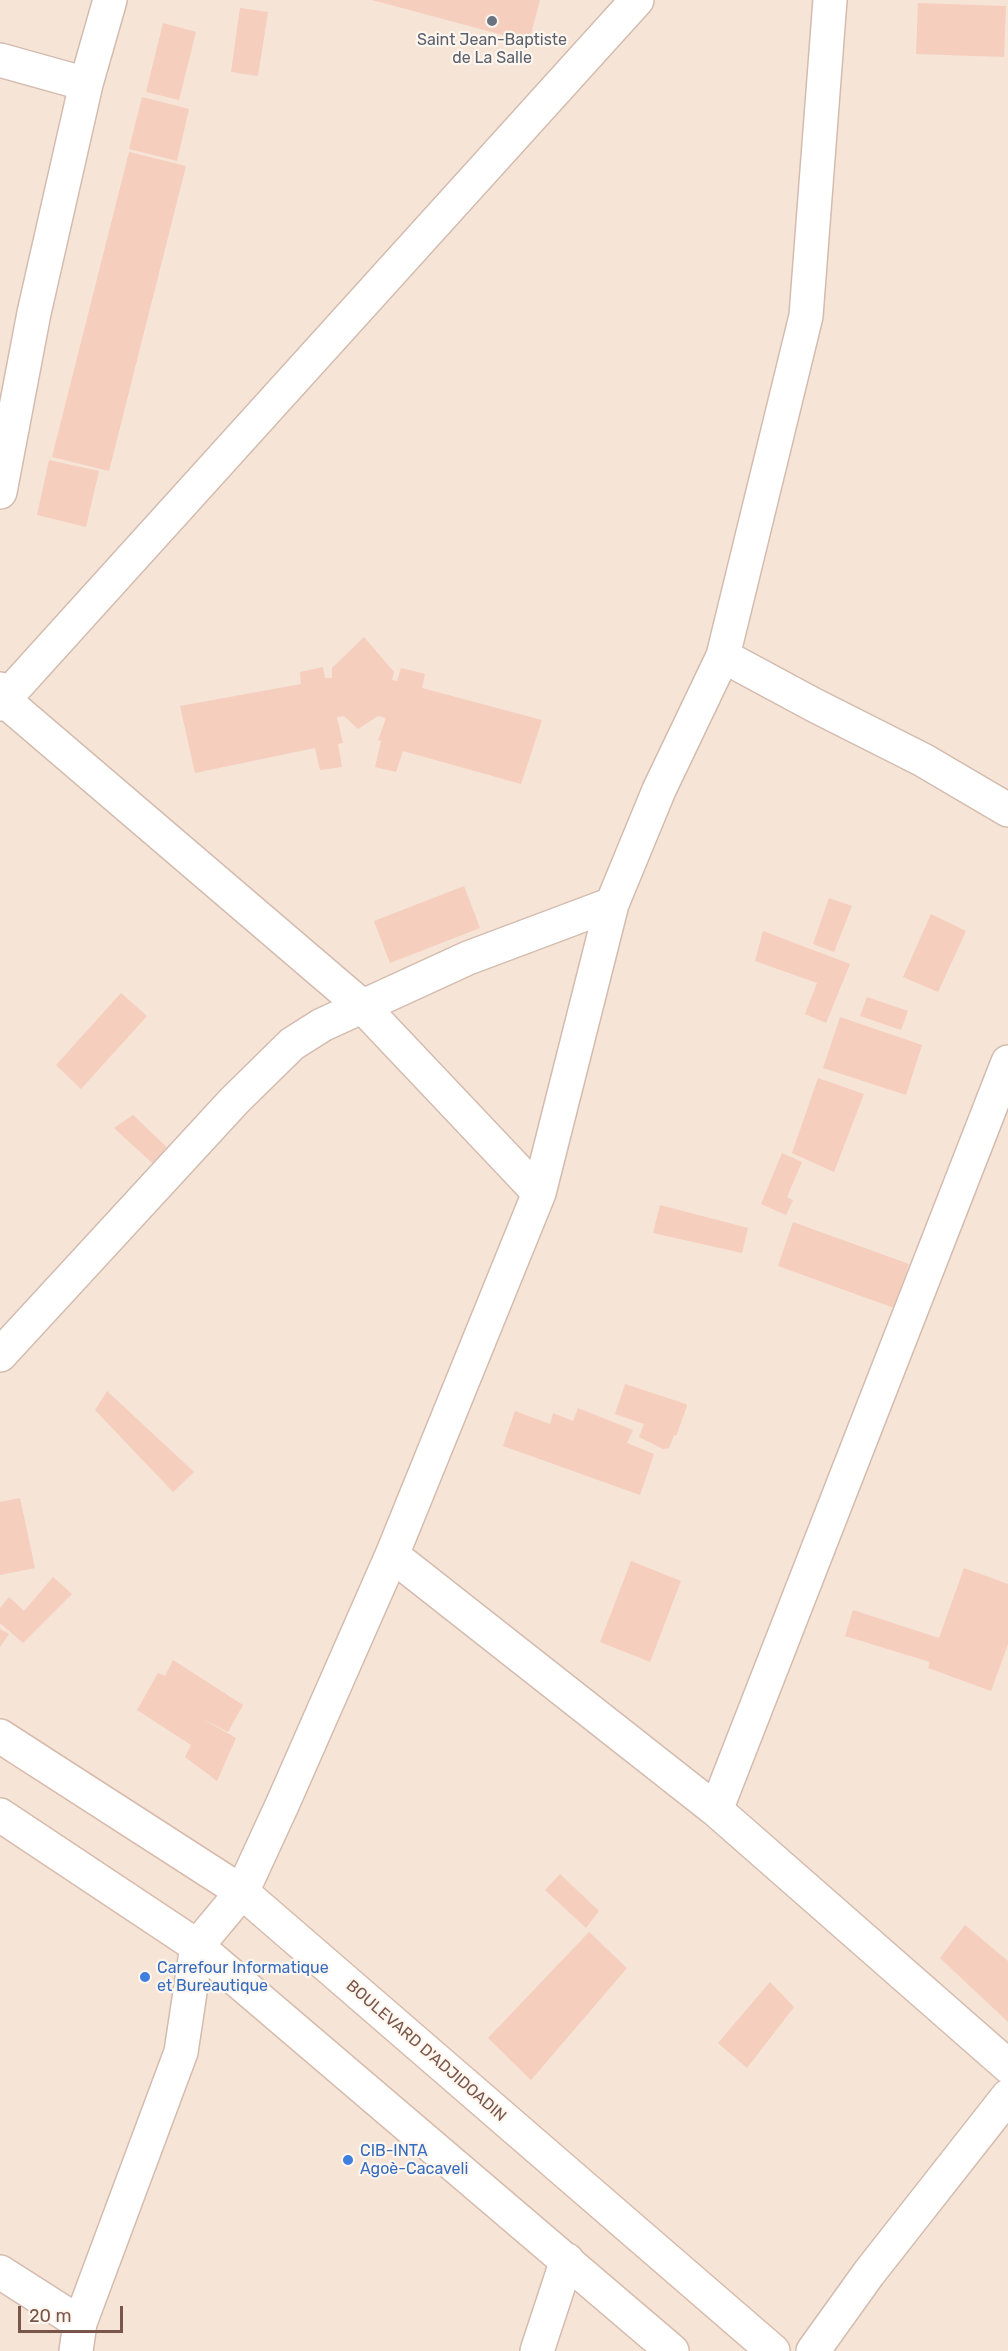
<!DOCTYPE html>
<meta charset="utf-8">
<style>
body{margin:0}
#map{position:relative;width:1008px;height:2351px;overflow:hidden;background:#fef3e8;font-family:Rubik,sans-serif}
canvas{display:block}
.scale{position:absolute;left:18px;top:2306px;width:105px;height:27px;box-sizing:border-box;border:3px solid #7a564a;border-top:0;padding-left:8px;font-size:18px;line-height:21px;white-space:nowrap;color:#7a564a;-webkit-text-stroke:4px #fff7ef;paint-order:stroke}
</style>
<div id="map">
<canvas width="1008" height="2351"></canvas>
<div class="scale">20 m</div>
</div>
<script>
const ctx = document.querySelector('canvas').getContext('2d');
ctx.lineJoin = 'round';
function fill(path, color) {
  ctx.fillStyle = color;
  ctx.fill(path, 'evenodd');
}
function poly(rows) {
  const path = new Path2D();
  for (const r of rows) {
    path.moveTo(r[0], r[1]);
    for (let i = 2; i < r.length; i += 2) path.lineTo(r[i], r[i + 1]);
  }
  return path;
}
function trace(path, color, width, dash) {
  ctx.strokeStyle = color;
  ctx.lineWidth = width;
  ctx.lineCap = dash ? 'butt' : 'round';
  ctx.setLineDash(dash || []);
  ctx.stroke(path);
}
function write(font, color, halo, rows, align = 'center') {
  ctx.font = font + ' Rubik,sans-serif';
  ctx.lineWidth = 4.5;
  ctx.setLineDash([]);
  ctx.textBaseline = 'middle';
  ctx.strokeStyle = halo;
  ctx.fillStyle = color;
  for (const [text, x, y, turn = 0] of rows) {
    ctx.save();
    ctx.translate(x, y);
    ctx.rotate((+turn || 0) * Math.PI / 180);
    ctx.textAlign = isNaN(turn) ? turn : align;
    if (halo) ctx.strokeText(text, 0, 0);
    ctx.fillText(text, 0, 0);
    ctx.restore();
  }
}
const residential = poly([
 [0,0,1008,0,1008,2351,0,2351]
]);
const building = poly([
 [372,0,540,0,529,42],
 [918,3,1006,6,1004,57,916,54],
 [240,8,268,12,258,76,231,72],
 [163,23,196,32,179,100,146,92],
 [142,97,189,109,177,161,129,149],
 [129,152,186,166,109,471,52,457],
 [49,460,99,471,86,527,37,515],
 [364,637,394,672,392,680,397,681,401,668,425,674,422,688,542,720,521,784,403,751,396,772,375,767,381,741,378,740,386,718,378,716,358,729,344,716,337,717,343,743,338,744,342,767,320,770,315,748,195,773,180,706,301,684,300,672,323,667,325,678,332,678,332,668],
 [464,886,480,928,390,963,374,921],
 [829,898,852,906,834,952,813,944],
 [931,914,966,931,938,992,903,977],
 [763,931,850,964,826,1023,805,1014,817,983,755,961],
 [121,993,147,1016,81,1089,56,1065],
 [867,997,908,1011,901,1030,860,1016],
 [840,1017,922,1045,906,1095,823,1068],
 [818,1078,864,1094,834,1172,792,1153],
 [133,1115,175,1155,162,1172,114,1128],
 [782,1153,802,1162,787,1197,793,1200,786,1215,761,1204],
 [660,1205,748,1228,742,1253,653,1233],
 [793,1222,909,1264,894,1308,778,1266],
 [625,1384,686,1404,687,1406,676,1436,674,1435,669,1448,663,1449,639,1437,644,1424,615,1414],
 [107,1391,194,1472,173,1492,95,1410],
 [578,1408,633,1430,627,1443,654,1454,640,1495,503,1446,515,1411,550,1424,553,1413,573,1421],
 [20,1498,35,1568,0,1575,0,1502],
 [631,1561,681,1581,650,1662,600,1642],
 [964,1568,1008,1584,1008,1644,991,1691,928,1668,930,1662,845,1636,853,1610,939,1638],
 [53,1577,72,1594,23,1643,0,1623,0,1608,9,1597,24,1611],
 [0,1629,9,1634,0,1647],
 [173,1660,243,1705,228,1732,201,1718,236,1738,217,1781,185,1757,191,1745,137,1710,158,1673,165,1676],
 [560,1874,599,1911,586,1928,545,1890],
 [965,1925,1008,1961,1008,2022,940,1958],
 [589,1932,627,1968,531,2080,488,2038],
 [770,1982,794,2007,747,2068,718,2043]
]);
const minor = poly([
 [0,60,86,84],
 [0,492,34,313,86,84,110,0],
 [723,656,814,705,923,760,1008,810],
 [0,689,4,700,363,1007,539,1193],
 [0,704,637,0],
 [0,1355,234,1101,292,1044,322,1025,468,958,612,904],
 [392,1555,716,1810,1008,2066],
 [716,1810,1008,1062],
 [0,2272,80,2323],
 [76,2351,80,2323,181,2052,197,1946,242,1892,283,1803,392,1555,539,1193,612,904,659,790,723,656,806,316,830,0],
 [537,2351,567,2260],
 [813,2351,869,2273,1008,2096]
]);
const secondary = poly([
 [0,1736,242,1892,773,2351],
 [0,1815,197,1946,672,2351]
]);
const markers = [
 [492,21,6,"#6b7280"],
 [145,1977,6,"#3f7fe0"],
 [348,2160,6,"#3f7fe0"]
];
const worshipNames = [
 ["Saint Jean-Baptiste",492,40],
 ["de La Salle",492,58]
];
const shopNames = [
 ["Carrefour Informatique",157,1968],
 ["et Bureautique",157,1986],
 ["CIB-INTA",360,2151],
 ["Agoè-Cacaveli",360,2169]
];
const streetNames = [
 ["BOULEVARD D'ADJIDOADIN",426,2051,41]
];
fill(residential, '#f6e4d6');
fill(building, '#f5cebe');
trace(minor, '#d3bcaf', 36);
trace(secondary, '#d7bbac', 36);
trace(minor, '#fff', 33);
trace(secondary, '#fff', 33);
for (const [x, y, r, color] of markers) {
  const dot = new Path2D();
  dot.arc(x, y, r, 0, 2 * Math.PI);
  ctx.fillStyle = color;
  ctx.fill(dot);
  trace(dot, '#fff7ef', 2);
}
write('16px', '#5b616d', '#fff7ef', worshipNames);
write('16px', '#366cbe', '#fff7ef', shopNames, 'left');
write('16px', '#7a564a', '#fff7ef', streetNames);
</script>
